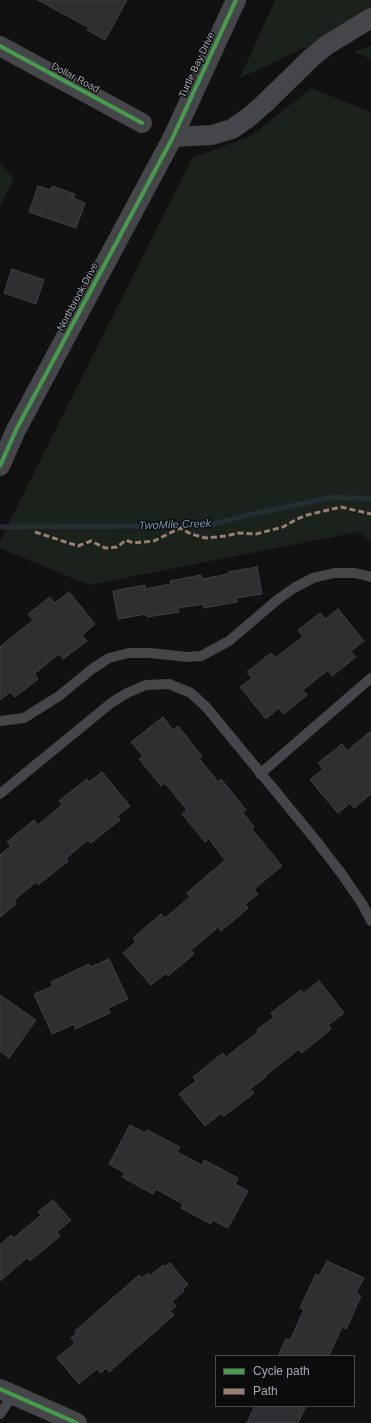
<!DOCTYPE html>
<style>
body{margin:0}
#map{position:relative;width:371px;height:1423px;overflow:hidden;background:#111112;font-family:Arial,sans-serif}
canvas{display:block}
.legend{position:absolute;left:215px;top:1355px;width:140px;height:52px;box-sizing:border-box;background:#0c0c0d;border:1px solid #484a50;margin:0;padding:5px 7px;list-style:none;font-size:12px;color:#a1a7b4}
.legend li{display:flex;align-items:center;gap:8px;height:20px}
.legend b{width:20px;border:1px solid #484a50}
</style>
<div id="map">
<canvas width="371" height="1423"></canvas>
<ul class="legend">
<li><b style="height:5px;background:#469c4c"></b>Cycle path</li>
<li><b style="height:5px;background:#9b7d72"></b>Path</li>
</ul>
</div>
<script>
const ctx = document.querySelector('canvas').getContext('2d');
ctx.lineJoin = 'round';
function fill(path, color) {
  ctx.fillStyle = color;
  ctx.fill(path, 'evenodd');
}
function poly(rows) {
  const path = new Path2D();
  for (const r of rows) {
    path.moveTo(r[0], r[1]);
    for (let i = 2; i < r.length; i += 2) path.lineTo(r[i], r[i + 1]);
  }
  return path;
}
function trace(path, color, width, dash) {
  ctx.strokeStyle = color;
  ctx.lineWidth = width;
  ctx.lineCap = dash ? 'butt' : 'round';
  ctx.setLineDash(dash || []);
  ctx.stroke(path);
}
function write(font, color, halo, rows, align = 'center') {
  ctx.font = font + ' Arial,sans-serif';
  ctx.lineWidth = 3;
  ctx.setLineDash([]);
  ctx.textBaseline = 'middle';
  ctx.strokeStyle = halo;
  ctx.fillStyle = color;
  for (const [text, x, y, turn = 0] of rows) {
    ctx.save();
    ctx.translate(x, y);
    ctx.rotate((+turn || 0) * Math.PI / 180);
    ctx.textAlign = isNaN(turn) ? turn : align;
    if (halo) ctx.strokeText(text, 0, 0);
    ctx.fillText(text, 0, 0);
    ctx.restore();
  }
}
const green = poly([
 [275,0,371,0,371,17,240,78],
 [371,46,371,59,353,52],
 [311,88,371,112,371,541,358,532,89,585,0,548,0,541,192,158,251,136],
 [0,163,14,178,0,206]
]);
const stream = poly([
 [0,527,207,526,248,515,334,497,371,499]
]);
const building = poly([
 [38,0,127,0,105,40,87,30,89,28,38,0],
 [38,186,51,190,52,186,75,194,73,198,85,203,76,228,29,212,38,186],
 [12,269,44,280,36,304,4,293,12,269],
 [257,567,262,594,236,598,237,602,204,608,204,604,178,608,179,612,147,617,146,614,118,619,113,591,145,585,145,589,171,584,170,581,201,575,202,579,229,574,228,572,257,567],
 [69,592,95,624,82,635,87,641,63,659,59,654,34,674,38,679,15,697,10,692,0,700,0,647,33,620,28,614,50,597,55,603,69,592],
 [338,609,364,641,351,651,356,657,332,676,328,670,303,690,307,695,284,714,279,708,266,719,240,687,252,678,247,672,271,653,275,658,303,637,298,630,320,613,325,619,338,609],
 [163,717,173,730,178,726,202,756,199,758,218,782,221,779,246,810,242,812,254,827,252,829,282,866,254,889,258,894,245,904,248,908,221,931,218,927,191,950,194,954,168,976,166,973,151,985,123,953,136,942,133,938,161,914,165,918,190,897,187,893,225,860,209,839,205,842,192,826,182,814,187,810,165,783,161,786,139,759,143,756,131,742,163,717],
 [371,731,371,794,354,808,350,803,338,813,310,780,323,769,318,763,342,744,347,751,371,731],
 [102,772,130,806,117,816,120,820,91,843,88,840,66,858,68,861,38,885,36,882,14,900,16,904,0,917,0,855,11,846,7,842,34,820,38,825,62,805,59,801,87,779,89,782,102,772],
 [109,959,128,999,108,1008,110,1013,75,1029,74,1024,52,1034,34,994,53,986,51,982,89,964,91,967,109,959],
 [319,981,344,1013,328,1025,331,1029,302,1053,299,1049,265,1076,266,1077,250,1089,254,1093,224,1116,221,1113,205,1126,179,1094,196,1081,193,1077,223,1053,226,1057,258,1032,257,1030,274,1017,271,1013,301,990,304,993,319,981],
 [0,995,36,1020,9,1058,0,1051,0,995],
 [130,1125,145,1133,147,1130,180,1147,177,1152,202,1165,204,1160,238,1178,235,1184,248,1191,228,1228,213,1220,211,1224,181,1208,183,1204,156,1189,153,1194,122,1177,125,1173,109,1164,130,1125],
 [53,1200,71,1220,57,1232,60,1236,30,1261,27,1258,0,1281,0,1245,11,1235,14,1238,41,1215,38,1212,53,1200],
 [327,1261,364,1278,356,1293,361,1296,346,1329,342,1327,329,1356,278,1356,286,1339,290,1340,304,1310,300,1308,316,1274,319,1276,327,1261],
 [170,1263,188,1285,183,1289,184,1291,172,1301,176,1306,170,1311,174,1315,109,1372,106,1368,101,1373,97,1369,79,1384,57,1358,75,1343,71,1338,77,1333,75,1331,139,1275,142,1278,148,1273,150,1276,163,1265,164,1267,170,1263],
 [255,1406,306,1406,298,1423,247,1423,255,1406]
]);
const service = poly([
 [0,721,24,718,59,696,92,669,109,658,129,653,150,653,188,657,201,656,229,641,277,600,294,588,313,578,334,573,355,573,371,577],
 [260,774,371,678],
 [0,794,111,703,127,693,146,685,169,684,191,693,207,708,314,838,341,873,363,905,371,921],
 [0,1414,13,1395]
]);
const minor = poly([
 [0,46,142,123],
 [173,137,212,135,232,129,249,117,265,103,311,58,327,45,371,18],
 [0,466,16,430,173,137,236,0],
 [0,1389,77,1423]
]);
const quiet = poly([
 [35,532,78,546,91,541,105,548,117,547,126,540,133,543,154,541,180,528,191,534,206,538,226,536,238,533,256,534,283,527,297,519,307,515,341,507,371,514]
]);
const cycleway = poly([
 [0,46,142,123],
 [0,466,16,430,173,137,236,0],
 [0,1389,77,1423]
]);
const streetNames = [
 ["Turtle Bay Drive",197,65,-65],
 ["Dollar Road",75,78,28],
 ["Northbrook Drive",78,297,-62]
];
const waterNames = [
 ["TwoMile Creek",175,525,-2]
];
fill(green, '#1b221c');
trace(stream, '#242d33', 5);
fill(building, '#2f2f31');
trace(building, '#404146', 1);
trace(service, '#45464a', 10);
trace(minor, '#45464a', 20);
trace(quiet, '#9b7d72', 3, [6, 3]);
trace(cycleway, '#469c4c', 4);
write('10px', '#a1a7b4', '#0c0c0d', streetNames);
write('italic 11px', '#7597b2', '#0c0c0d', waterNames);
</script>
